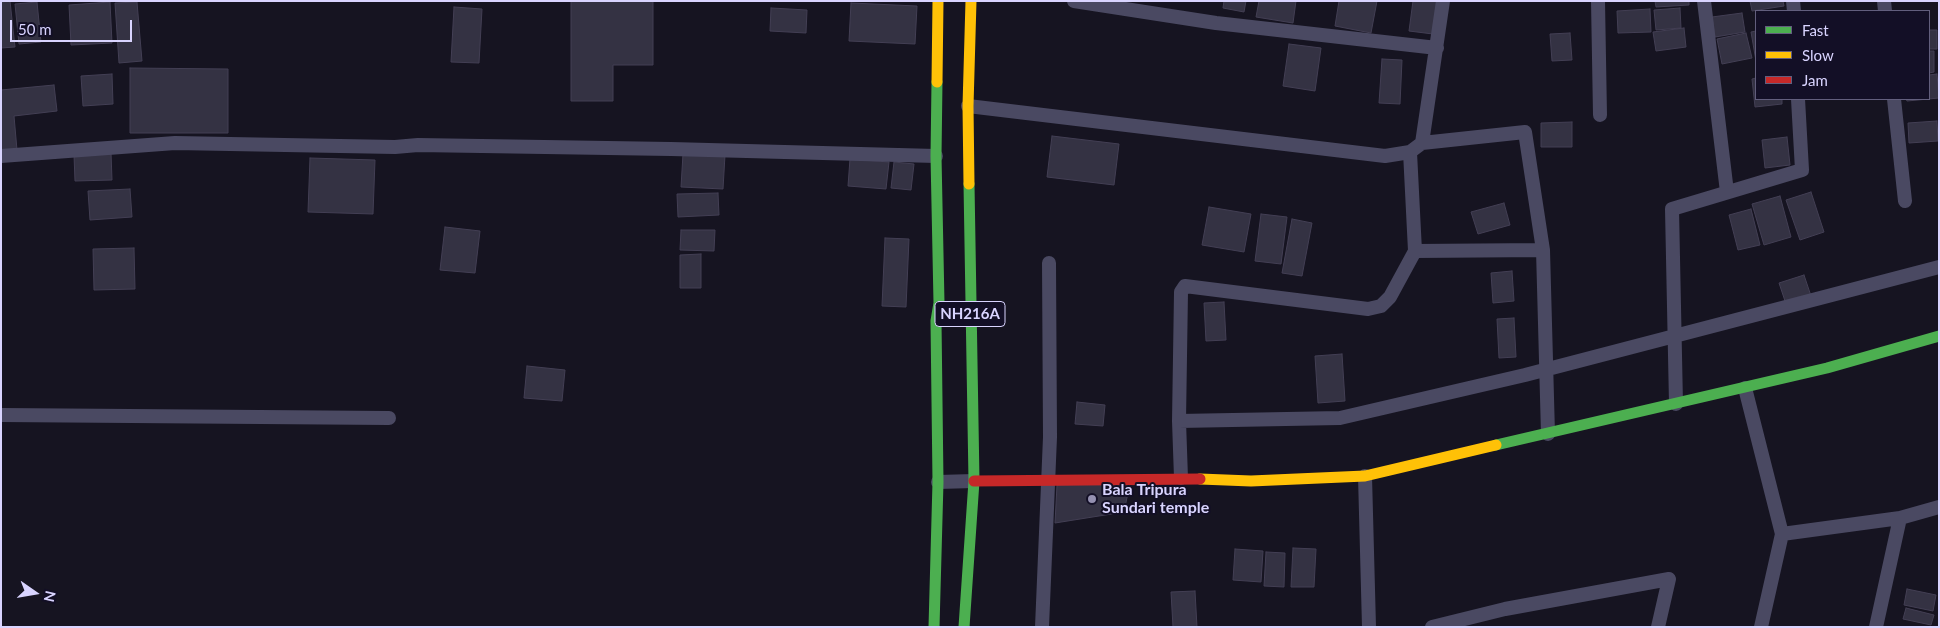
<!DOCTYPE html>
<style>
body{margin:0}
#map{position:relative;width:1940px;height:628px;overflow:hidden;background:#161421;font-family:Lato,sans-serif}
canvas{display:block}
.frame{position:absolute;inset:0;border:2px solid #d9d4ff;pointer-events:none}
.legend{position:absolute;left:1755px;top:10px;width:175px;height:90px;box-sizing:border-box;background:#130f26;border:1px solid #625e7d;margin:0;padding:6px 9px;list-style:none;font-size:15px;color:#d9d4ff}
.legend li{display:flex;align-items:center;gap:10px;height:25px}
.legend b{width:25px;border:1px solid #625e7d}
.north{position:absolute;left:10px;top:568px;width:50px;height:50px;-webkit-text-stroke:4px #130f26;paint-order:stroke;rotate:103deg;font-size:14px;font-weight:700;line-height:20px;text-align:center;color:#d9d4ff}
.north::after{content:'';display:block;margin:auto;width:18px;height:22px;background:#d9d4ff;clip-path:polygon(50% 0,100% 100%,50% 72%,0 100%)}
.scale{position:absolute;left:10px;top:20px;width:122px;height:22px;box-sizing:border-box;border:2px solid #d9d4ff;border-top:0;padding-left:6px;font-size:15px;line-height:18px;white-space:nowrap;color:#d9d4ff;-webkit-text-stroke:4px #130f26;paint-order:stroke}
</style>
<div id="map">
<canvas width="1940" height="628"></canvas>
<div class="frame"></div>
<ul class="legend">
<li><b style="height:6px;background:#4caf50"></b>Fast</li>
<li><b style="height:6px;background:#ffc107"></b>Slow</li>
<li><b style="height:6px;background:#c62828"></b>Jam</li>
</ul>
<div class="north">N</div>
<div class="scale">50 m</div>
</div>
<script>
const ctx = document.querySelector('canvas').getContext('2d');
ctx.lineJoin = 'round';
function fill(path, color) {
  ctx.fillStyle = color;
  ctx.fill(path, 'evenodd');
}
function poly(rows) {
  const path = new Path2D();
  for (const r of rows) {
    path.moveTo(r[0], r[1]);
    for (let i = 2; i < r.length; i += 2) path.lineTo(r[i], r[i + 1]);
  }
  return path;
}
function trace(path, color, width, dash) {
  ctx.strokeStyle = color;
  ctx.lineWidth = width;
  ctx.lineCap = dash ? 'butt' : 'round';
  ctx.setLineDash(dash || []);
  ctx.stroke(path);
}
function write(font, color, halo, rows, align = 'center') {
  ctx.font = font + ' Lato,sans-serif';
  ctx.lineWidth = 4;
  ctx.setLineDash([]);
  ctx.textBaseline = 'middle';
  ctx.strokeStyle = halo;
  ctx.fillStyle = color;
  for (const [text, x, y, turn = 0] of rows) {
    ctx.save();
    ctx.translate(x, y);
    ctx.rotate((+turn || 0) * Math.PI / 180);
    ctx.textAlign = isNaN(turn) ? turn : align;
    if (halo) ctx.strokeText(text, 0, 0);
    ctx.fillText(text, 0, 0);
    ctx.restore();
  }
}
const building = poly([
 [10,1,15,47,1,48,1,2,10,1],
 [571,1,653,1,653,65,613,65,613,101,571,101,571,1],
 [1224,1,1246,1,1244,12,1223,8,1224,1],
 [1259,1,1296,1,1293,23,1256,17,1259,1],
 [1339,1,1377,1,1371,33,1335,26,1339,1],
 [1413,1,1437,1,1433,34,1409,31,1413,1],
 [1655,1,1689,1,1689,5,1656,7,1655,1],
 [1750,1,1783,1,1784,6,1752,11,1750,1],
 [37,2,41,42,19,44,15,4,37,2],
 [110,2,112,43,71,45,69,5,110,2],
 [137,2,142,61,119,63,115,3,137,2],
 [851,3,917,6,915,44,849,41,851,3],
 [454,7,482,9,479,63,451,62,454,7],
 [771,8,807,10,806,33,770,31,771,8],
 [1680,8,1681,28,1656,30,1654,10,1680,8],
 [1650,9,1651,32,1618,33,1617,11,1650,9],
 [1742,13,1745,32,1715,37,1712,17,1742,13],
 [1684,28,1686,47,1656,51,1653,32,1684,28],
 [1929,30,1937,30,1937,49,1929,49,1929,30],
 [1756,31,1756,61,1751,32,1756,31],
 [1570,33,1572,60,1552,61,1550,34,1570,33],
 [1746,33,1752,58,1722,64,1717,39,1746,33],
 [1289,44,1321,48,1315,91,1283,86,1289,44],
 [1929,51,1934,51,1934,72,1929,73,1929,51],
 [1382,59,1402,60,1400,104,1379,103,1382,59],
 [130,68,228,69,228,133,130,133,130,68],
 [112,74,113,104,83,106,81,76,112,74],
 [1937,74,1939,98,1907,101,1906,99,1929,99,1929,75,1937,74],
 [1756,78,1756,99,1782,99,1782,104,1755,107,1752,79,1756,78],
 [54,85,57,111,14,116,17,150,1,151,1,90,54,85],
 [1937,121,1938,141,1909,143,1908,123,1937,121],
 [1572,122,1572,147,1541,147,1541,123,1572,122],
 [1052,136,1119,144,1114,185,1047,177,1052,136],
 [1787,137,1790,165,1765,168,1762,140,1787,137],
 [111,153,112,180,75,181,74,155,111,153],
 [683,154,725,155,723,189,681,187,683,154],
 [310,158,375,160,373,214,308,212,310,158],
 [850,159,889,162,886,189,848,186,850,159],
 [894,162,914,164,911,190,891,188,894,162],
 [130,189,132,217,90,220,88,191,130,189],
 [1811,192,1824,232,1800,240,1786,200,1811,192],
 [718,193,719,215,678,217,677,194,718,193],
 [1780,196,1791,237,1764,245,1752,204,1780,196],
 [1504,203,1510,225,1478,234,1471,212,1504,203],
 [1209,207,1251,214,1244,252,1202,245,1209,207],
 [1751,209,1760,245,1738,250,1729,215,1751,209],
 [1261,214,1287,217,1281,264,1255,261,1261,214],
 [1292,219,1312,223,1302,276,1282,273,1292,219],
 [445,227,480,231,475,273,440,270,445,227],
 [681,230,715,230,714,251,680,250,681,230],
 [885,238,909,239,906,307,882,306,885,238],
 [134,248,135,289,94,290,93,249,134,248],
 [701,254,701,288,680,288,680,255,701,254],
 [1512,271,1514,301,1493,303,1491,273,1512,271],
 [1804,275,1811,296,1786,304,1779,283,1804,275],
 [1224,302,1226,340,1206,341,1204,303,1224,302],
 [1514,318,1516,357,1499,358,1497,319,1514,318],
 [1342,354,1345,401,1318,403,1315,356,1342,354],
 [527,366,565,370,562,401,524,398,527,366],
 [1077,402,1105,405,1103,426,1075,424,1077,402],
 [1130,483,1124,512,1055,523,1057,485,1130,483],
 [1293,548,1316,549,1314,587,1291,587,1293,548],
 [1235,549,1263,551,1261,582,1233,580,1235,549],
 [1266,552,1285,553,1284,587,1264,586,1266,552],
 [1907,589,1936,595,1933,611,1904,605,1907,589],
 [1195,591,1197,627,1173,627,1171,592,1195,591],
 [1906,608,1934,615,1931,625,1903,619,1906,608]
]);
const street = poly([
 [1074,1,1216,23,1437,48],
 [1598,1,1600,115],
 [1704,1,1727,192],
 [1793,1,1794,11],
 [1884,1,1885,11],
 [1894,99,1905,201],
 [968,106,1385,156,1410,152,1422,143,1525,132,1543,250,1548,434],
 [1422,143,1443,1],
 [1,156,175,143,395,147,418,145,671,149,936,156],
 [1415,251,1543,250],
 [1745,388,1782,534,1761,627],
 [1676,404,1672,209,1802,170,1798,99],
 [1,415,389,418],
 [1179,421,1340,418,1525,375,1939,267],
 [1365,476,1369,627],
 [1181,478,1179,421,1181,292,1185,286,1368,309,1381,306,1390,297,1415,251,1410,152],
 [938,482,974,481],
 [1782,534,1900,518,1939,507],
 [1042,627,1050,437,1049,263],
 [1432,627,1505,609,1669,579,1658,627],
 [1876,627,1900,518]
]);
const fast = poly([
 [1496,445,1827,368,1939,336],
 [934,627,938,482,936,321,939,303,936,156,937,82],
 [964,627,974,481,969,184]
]);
const slow = poly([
 [937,82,938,1],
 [969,184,968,106,971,1],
 [1200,479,1251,481,1365,476,1496,445]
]);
const jam = poly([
 [974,481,1200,479]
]);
const markers = [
 [1092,499,5,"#9591b1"]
];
const shields = [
 [970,314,70]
];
const shieldNames = [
 ["NH216A",970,314]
];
const poiNames = [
 ["Bala Tripura",1102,490],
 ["Sundari temple",1102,508]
];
fill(building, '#343243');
trace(building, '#433f54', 1);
trace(street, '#4a4962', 14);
trace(fast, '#4caf50', 11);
trace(slow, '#ffc107', 11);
trace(jam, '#c62828', 11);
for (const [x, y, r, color] of markers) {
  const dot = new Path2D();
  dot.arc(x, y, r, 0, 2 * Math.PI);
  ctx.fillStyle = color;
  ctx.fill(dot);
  trace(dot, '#130f26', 2);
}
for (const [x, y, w] of shields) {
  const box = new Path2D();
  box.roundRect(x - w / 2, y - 12.5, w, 25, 4);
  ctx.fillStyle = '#130f26';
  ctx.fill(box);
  trace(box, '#d9d4ff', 1);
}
write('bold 15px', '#d9d4ff', null, shieldNames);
write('bold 16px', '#d9d4ff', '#130f26', poiNames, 'left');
</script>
